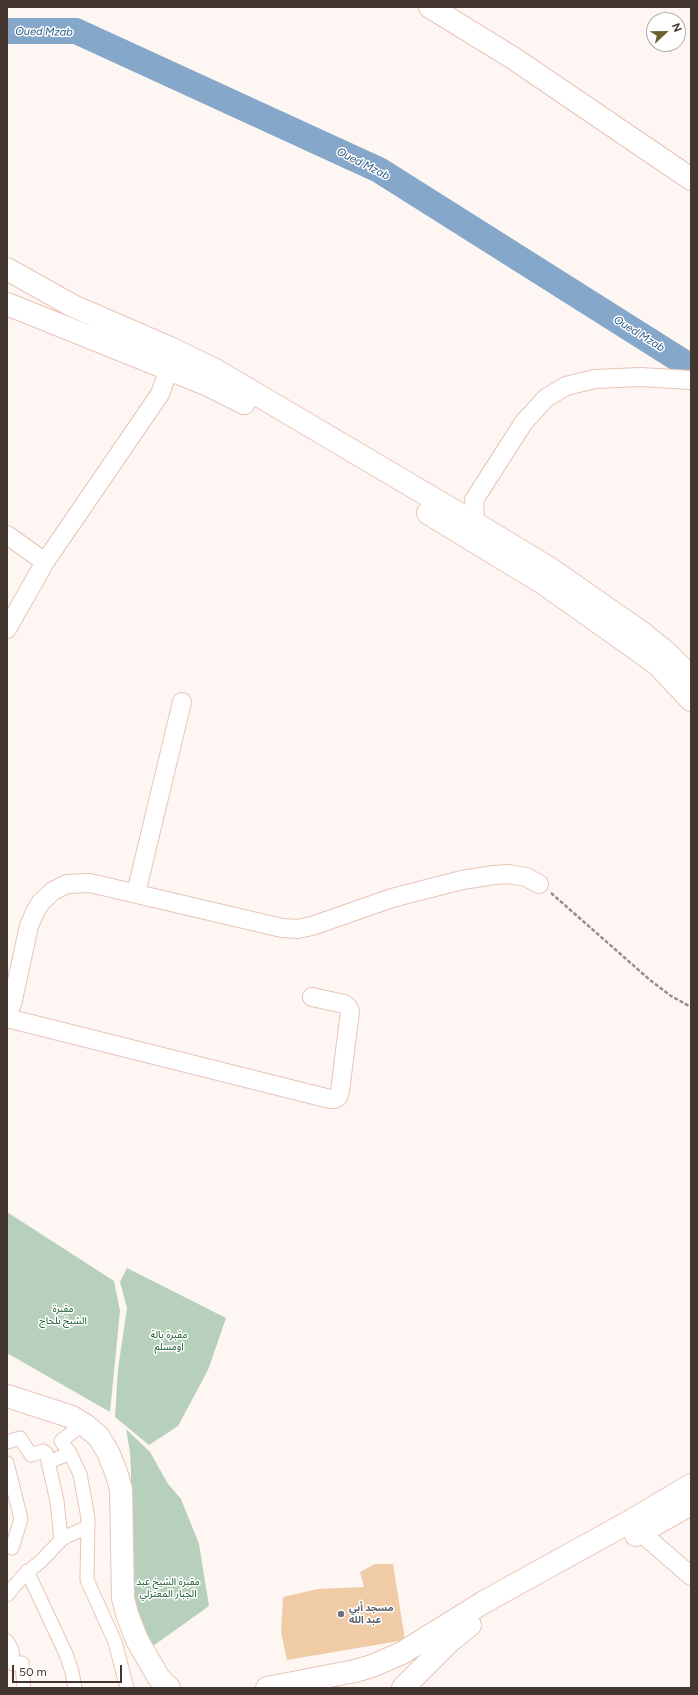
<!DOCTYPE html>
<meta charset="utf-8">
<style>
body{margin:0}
#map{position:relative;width:698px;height:1695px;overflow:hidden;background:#fdf6f2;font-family:Figtree,sans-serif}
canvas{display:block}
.frame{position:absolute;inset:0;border:8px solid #43352f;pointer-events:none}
.north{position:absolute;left:646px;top:12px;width:40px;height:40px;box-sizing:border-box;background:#fff;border:1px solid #b4aeac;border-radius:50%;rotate:68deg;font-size:11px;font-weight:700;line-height:16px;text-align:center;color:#43352f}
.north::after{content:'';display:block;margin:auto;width:14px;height:18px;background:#6b622f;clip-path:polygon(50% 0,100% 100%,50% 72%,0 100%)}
.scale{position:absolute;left:12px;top:1665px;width:110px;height:18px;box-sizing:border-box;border:2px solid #43352f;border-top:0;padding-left:5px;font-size:12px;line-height:14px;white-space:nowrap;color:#43352f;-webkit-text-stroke:3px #fff;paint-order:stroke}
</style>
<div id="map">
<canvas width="698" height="1695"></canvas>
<div class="frame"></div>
<div class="north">N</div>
<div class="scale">50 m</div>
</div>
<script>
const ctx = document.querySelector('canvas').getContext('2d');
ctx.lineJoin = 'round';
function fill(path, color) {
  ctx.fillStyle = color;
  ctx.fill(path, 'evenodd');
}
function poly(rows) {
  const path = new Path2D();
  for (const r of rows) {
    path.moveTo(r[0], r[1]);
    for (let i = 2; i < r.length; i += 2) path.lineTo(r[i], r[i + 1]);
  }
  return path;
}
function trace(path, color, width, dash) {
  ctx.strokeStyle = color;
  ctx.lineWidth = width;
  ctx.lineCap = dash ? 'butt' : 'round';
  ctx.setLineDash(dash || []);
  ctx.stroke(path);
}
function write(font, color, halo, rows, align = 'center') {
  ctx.font = font + ' Figtree,"Noto Sans Arabic",sans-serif';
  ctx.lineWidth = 3;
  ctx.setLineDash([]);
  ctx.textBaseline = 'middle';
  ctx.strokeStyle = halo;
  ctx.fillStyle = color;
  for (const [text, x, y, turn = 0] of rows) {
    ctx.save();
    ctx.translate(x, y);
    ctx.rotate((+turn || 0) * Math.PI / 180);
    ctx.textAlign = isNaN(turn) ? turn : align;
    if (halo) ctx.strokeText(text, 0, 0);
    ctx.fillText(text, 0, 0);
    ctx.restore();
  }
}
const green = poly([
 [7,1212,114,1281,120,1311,110,1412,7,1353],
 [127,1268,226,1318,208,1370,178,1426,149,1445,115,1417,118,1369,127,1308,120,1282],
 [126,1429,150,1452,168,1484,181,1499,199,1544,209,1606,153,1646,131,1597,131,1471,130,1452]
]);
const river = poly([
 [7,31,76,31,379,170,691,367]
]);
const building = poly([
 [375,1564,393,1564,405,1640,287,1660,281,1632,283,1597,318,1589,364,1587,360,1572]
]);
const path = poly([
 [551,893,650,980,671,996,691,1007]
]);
const pedestrian = poly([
 [83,1424,61,1441,70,1453,80,1474,88,1518,87,1580,115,1642,127,1688],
 [7,1442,20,1438,31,1455,43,1451,46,1453,57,1501,61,1540],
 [49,1462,70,1453],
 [7,1463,21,1519,12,1548],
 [27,1571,66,1654,72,1672,75,1688],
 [7,1595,22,1577,41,1561,61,1540,67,1536,88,1527],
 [7,1641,12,1650,13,1664,22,1663,24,1688]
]);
const minor = poly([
 [468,533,475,517,474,500,524,422,546,398,566,386,595,379,640,377,691,380],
 [7,535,45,562],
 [7,629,45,562,160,394,169,369,170,357],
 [136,893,182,702],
 [7,1010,12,1004,29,926,35,912,41,902,53,891,67,884,90,883,282,928,298,929,312,926,392,898,462,880,494,875,508,874,526,877,539,884],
 [7,1018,330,1099,334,1099,338,1097,340,1091,350,1011,348,1007,344,1004,312,997],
 [631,1524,691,1576]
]);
const tertiary = poly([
 [430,7,513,58,691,179]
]);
const secondary = poly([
 [7,269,73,306,170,348,217,371,473,522,549,568,641,632,667,653,691,677],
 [7,304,206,384,244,403],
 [428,513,543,583,632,646,657,664,691,700],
 [7,1396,72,1417,85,1425,98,1436,108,1452,116,1472,121,1489,123,1598,127,1614,137,1640,159,1678,169,1688],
 [636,1535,691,1504],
 [267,1688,355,1671,372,1666,402,1653,484,1602,629,1522,691,1485],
 [403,1688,451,1640,470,1625]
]);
const markers = [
 [341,1614,4,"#6b7280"]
];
const parkNames = [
 ["مقبرة",63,1309],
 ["الشيخ بلحاج",63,1321],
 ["مقبرة بالة",169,1335],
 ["اومسلم",169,1347],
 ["مقبرة الشيخ عبد",168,1582],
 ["الجبار المعتزلي",168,1594]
];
const worshipNames = [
 ["مسجد أبي",349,1608],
 ["عبد الله",349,1620]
];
const waterNames = [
 ["Oued Mzab",44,32,1],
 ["Oued Mzab",363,164,27],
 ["Oued Mzab",639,334,32]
];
fill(green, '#b6d0bb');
trace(river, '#84a7ca', 26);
fill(building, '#efcca6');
trace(pedestrian, '#e8c5b6', 15);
trace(minor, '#e8c5b6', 20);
trace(tertiary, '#e8c5b6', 24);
trace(secondary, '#e8c5b6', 24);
trace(path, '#988d88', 2.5, [4, 2]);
trace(pedestrian, '#fff', 13);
trace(minor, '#fff', 18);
trace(tertiary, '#fff', 22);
trace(secondary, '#fff', 22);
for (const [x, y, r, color] of markers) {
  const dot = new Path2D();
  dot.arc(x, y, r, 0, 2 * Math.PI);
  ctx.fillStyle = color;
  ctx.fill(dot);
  trace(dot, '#fff', 1.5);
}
write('10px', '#16562d', '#fff', parkNames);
write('bold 10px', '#5b616d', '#fff', worshipNames, 'left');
write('italic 11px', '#265887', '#fff', waterNames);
</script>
